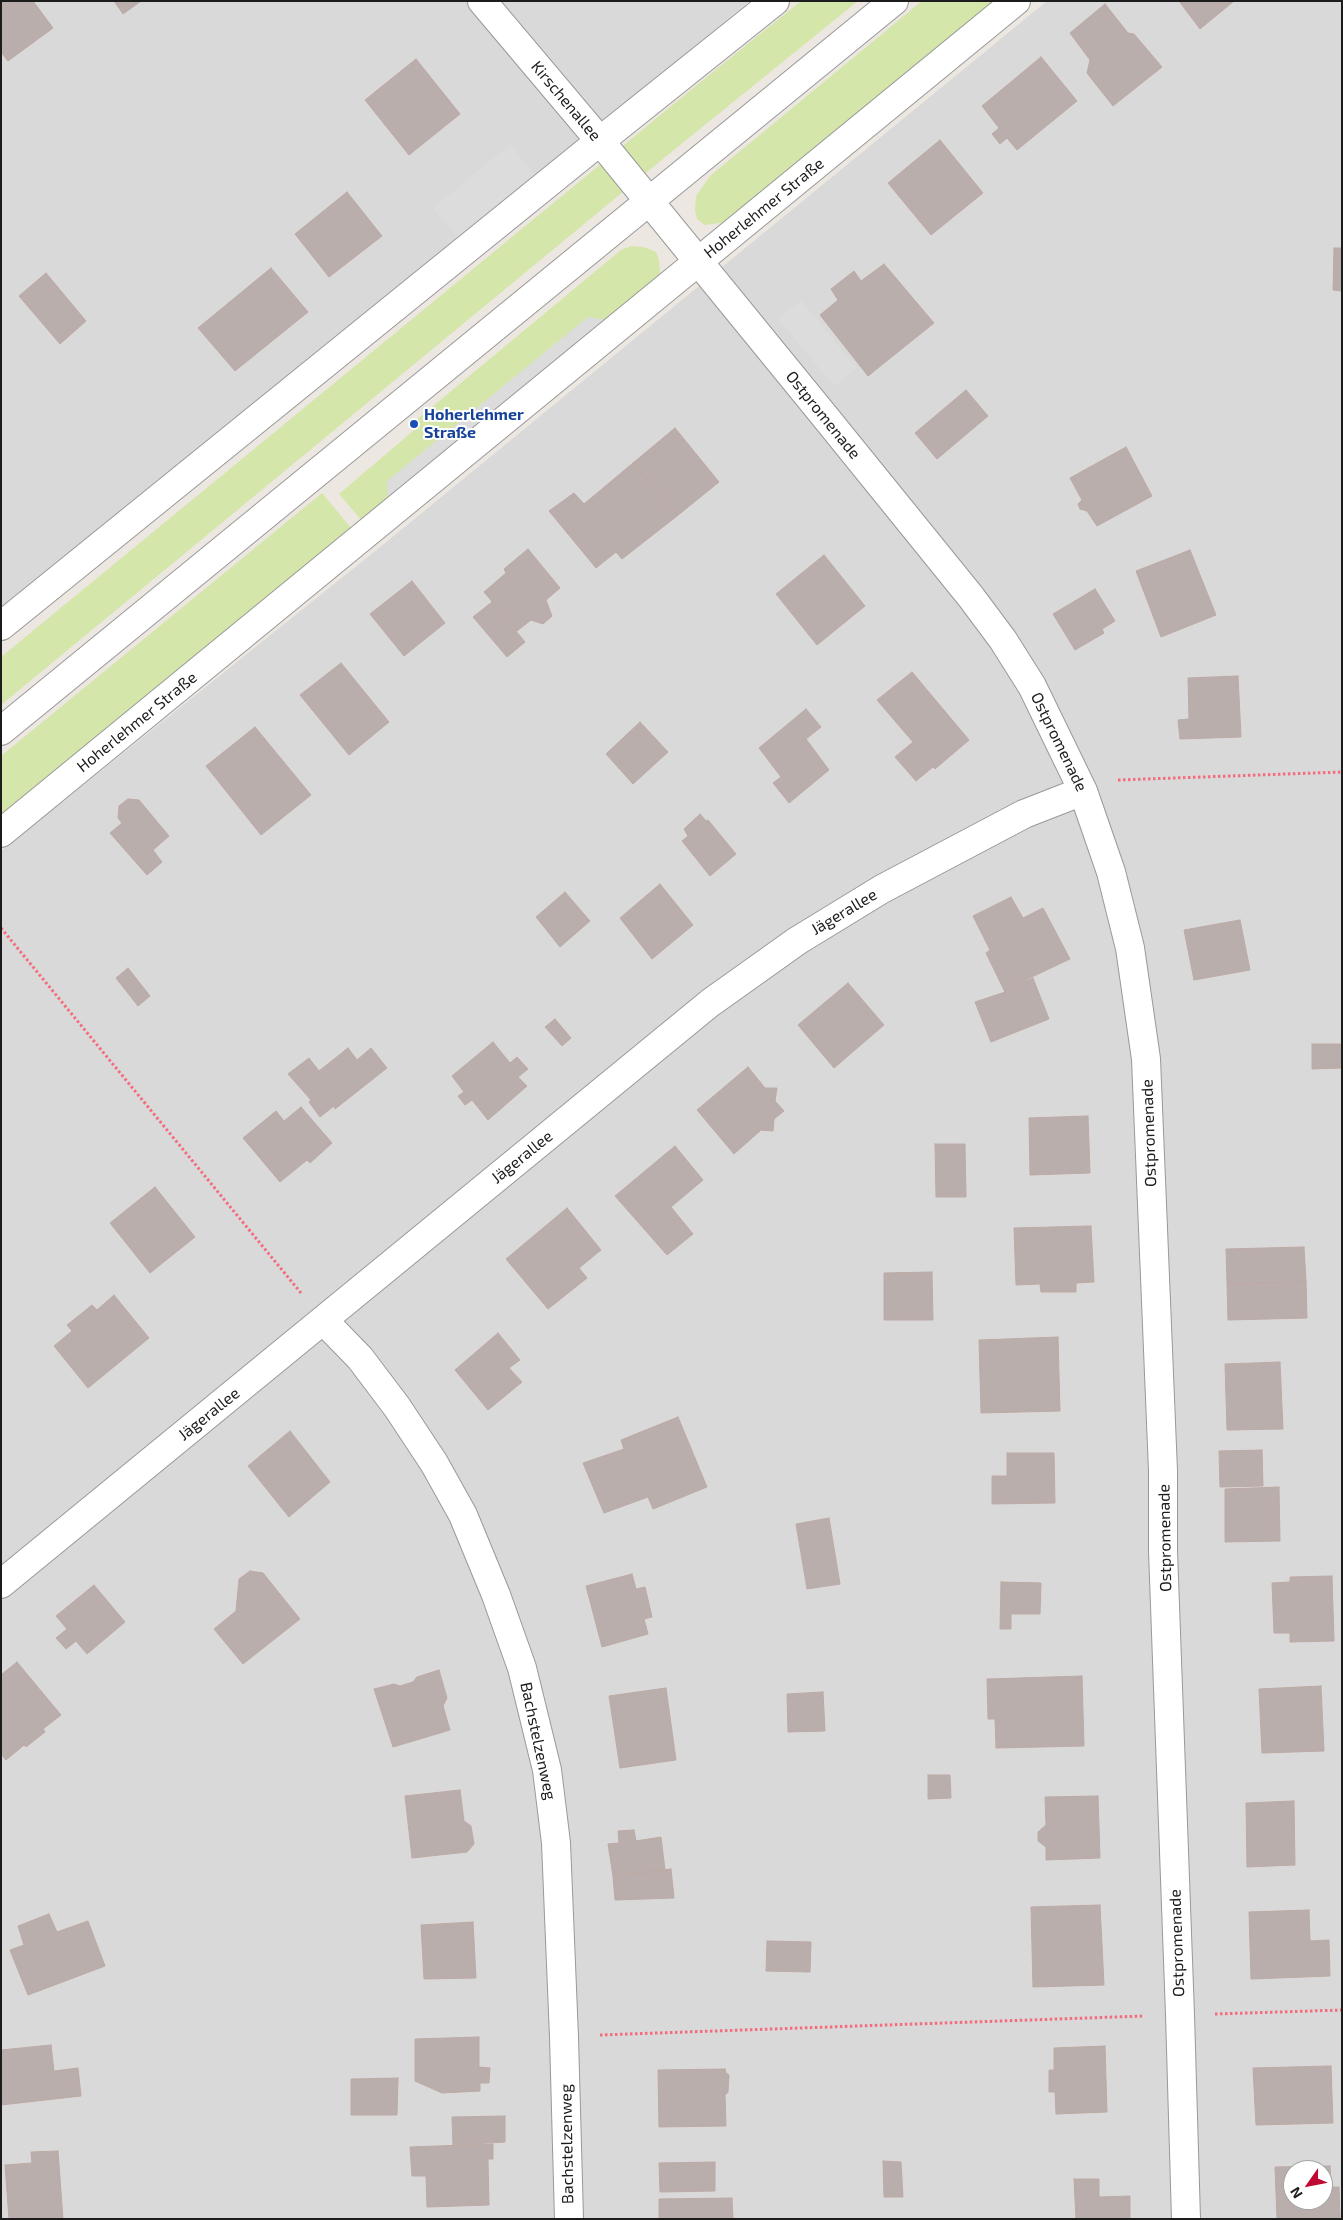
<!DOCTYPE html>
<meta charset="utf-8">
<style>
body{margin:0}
#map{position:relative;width:1343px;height:2220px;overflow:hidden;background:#ede7e2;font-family:"Exo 2",sans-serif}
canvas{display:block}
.frame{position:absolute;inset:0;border:2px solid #1c1c1c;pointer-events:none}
.north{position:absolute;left:1283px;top:2160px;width:50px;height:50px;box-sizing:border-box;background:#fff;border:1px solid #a4a4a4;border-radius:50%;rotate:237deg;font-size:14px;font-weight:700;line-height:20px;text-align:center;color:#1c1c1c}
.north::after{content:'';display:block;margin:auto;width:18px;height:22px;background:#bf0832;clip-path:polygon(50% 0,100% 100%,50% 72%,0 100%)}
</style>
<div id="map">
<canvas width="1343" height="2220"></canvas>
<div class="frame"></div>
<div class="north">N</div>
</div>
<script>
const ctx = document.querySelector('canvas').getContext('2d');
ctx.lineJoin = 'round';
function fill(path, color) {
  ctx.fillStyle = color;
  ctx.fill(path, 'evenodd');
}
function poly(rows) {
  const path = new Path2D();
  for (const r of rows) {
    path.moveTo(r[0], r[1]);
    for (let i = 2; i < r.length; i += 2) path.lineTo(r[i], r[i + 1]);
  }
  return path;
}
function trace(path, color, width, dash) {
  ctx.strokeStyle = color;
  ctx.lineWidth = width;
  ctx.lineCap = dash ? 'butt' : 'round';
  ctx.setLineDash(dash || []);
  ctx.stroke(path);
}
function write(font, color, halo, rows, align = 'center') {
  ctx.font = font + ' "Exo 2",sans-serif';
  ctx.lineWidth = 4;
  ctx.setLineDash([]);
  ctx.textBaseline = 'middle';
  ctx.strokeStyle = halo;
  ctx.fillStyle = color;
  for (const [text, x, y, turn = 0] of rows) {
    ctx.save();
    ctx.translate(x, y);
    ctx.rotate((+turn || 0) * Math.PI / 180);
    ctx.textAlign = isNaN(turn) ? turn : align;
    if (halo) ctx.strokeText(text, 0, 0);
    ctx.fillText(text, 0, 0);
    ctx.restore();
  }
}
const residential = poly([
 [1,1,750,1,1,613],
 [1047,1,1342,1,1342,2219,1,2219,1,851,379,548],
 [1293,2170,1323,2170,1323,2200,1293,2200]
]);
const grass = poly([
 [801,1,858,1,669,154,1,705,1,657,703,80],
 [922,1,997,1,727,222,705,225,697,219,695,210,696,196,710,176],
 [631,246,644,247,656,252,659,259,660,273,653,284,605,320,588,318,388,481,388,499,362,521,339,494,419,426,415,421,621,250],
 [322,493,352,529,1,817,1,756]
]);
const parking = poly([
 [510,144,536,176,459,240,433,208],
 [801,300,857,368,834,386,778,319],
 [588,317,605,320,388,499,387,481]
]);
const building = poly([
 [1,1,33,1,53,28,8,61,1,52,1,1],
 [114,1,141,1,123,14,114,1],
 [1179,1,1234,1,1200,29,1179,1],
 [1105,4,1128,33,1134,34,1162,67,1113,106,1087,73,1090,60,1070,33,1105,4],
 [1041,57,1077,101,1017,150,1007,138,1000,144,992,134,999,128,982,106,1041,57],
 [416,59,460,114,409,155,365,100,416,59],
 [940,140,983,193,931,235,888,183,940,140],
 [347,192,382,236,329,277,295,234,347,192],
 [1334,248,1342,248,1342,291,1333,290,1334,248],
 [884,264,934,323,868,376,820,315,838,300,831,289,854,271,861,281,884,264],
 [271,268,308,312,235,371,198,328,271,268],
 [46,273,86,321,60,344,19,296,46,273],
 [966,390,988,416,937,459,915,433,966,390],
 [675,428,719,482,677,516,633,463,675,428],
 [1126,447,1152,496,1097,526,1087,511,1080,509,1078,504,1082,500,1070,478,1126,447],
 [633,463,677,516,622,559,616,552,596,568,549,511,574,493,584,504,633,463],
 [528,549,560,588,546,600,552,616,543,624,531,620,517,631,484,592,506,573,504,569,528,549],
 [1190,550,1216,615,1161,637,1136,571,1190,550],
 [824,555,865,606,817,645,776,594,824,555],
 [412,581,445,623,404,656,370,614,412,581],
 [1095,589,1115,621,1102,629,1104,633,1075,650,1053,614,1095,589],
 [492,602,525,642,507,657,473,617,492,602],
 [341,663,389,722,349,755,300,695,341,663],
 [912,672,969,740,935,769,933,767,916,781,895,757,913,742,877,700,912,672],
 [1238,676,1241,737,1180,739,1178,720,1189,719,1188,678,1238,676],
 [806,709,821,727,806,739,829,770,789,803,773,783,781,777,759,748,806,709],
 [640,722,668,752,633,784,606,754,640,722],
 [255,727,311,795,261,835,206,766,255,727],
 [128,799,139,800,169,836,153,850,162,862,147,875,110,833,122,823,118,818,119,806,128,799],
 [700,814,706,821,708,820,736,854,710,876,682,841,688,836,684,829,700,814],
 [660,884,693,925,652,959,620,918,660,884],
 [565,892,590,921,560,947,536,917,565,892],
 [1011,897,1023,918,1043,908,1070,959,1004,990,986,953,990,950,973,916,1011,897],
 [1240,920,1250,970,1194,980,1184,930,1240,920],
 [128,968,150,996,138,1006,116,978,128,968],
 [1033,978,1049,1019,991,1042,975,1002,1005,992,1004,990,1033,978],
 [848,983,884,1025,834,1068,798,1025,848,983],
 [555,1019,571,1038,562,1046,545,1027,555,1019],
 [493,1042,510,1063,517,1057,528,1069,518,1077,527,1086,488,1120,472,1100,465,1105,458,1096,464,1092,452,1076,493,1042],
 [1312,1044,1342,1044,1342,1068,1312,1069,1312,1044],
 [348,1048,357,1060,371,1048,387,1068,335,1109,334,1106,320,1117,309,1102,311,1100,288,1074,309,1058,319,1071,348,1048],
 [748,1067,765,1088,777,1088,775,1101,784,1111,774,1119,773,1131,761,1130,734,1154,697,1110,748,1067],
 [301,1107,332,1143,310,1163,307,1160,280,1182,243,1138,276,1111,284,1121,301,1107],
 [1088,1116,1090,1173,1030,1175,1029,1118,1088,1116],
 [935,1144,965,1144,966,1197,936,1197,935,1144],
 [675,1146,703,1180,671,1207,693,1234,667,1255,615,1196,675,1146],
 [155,1187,195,1237,150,1273,110,1223,155,1187],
 [567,1208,601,1250,579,1268,587,1278,548,1309,506,1259,567,1208],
 [1091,1226,1094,1282,1076,1283,1076,1292,1041,1292,1040,1284,1016,1285,1014,1228,1091,1226],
 [1304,1247,1306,1282,1227,1284,1226,1249,1304,1247],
 [932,1272,933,1320,884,1320,884,1273,932,1272],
 [1306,1282,1307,1318,1228,1320,1227,1284,1306,1282],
 [114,1295,149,1338,88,1388,54,1346,72,1331,67,1325,92,1305,97,1310,114,1295],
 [498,1333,520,1360,509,1368,522,1382,488,1410,455,1370,498,1333],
 [1058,1337,1060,1411,981,1413,979,1340,1058,1337],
 [1280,1362,1283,1429,1227,1430,1225,1364,1280,1362],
 [678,1417,707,1487,653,1509,648,1497,604,1513,583,1463,624,1449,621,1440,678,1417],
 [290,1431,330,1482,289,1517,248,1466,290,1431],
 [1262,1450,1263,1486,1220,1487,1219,1451,1262,1450],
 [1007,1453,1054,1453,1055,1503,992,1504,992,1476,1007,1476,1007,1453],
 [1279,1487,1280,1541,1225,1542,1225,1489,1279,1487],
 [829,1518,840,1584,807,1589,796,1524,829,1518],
 [250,1571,263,1573,300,1619,243,1664,214,1629,236,1611,239,1579,250,1571],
 [632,1574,636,1589,645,1587,652,1617,644,1619,648,1634,602,1647,586,1586,632,1574],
 [1332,1576,1334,1641,1290,1642,1290,1633,1274,1633,1272,1583,1290,1582,1290,1577,1332,1576],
 [1001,1582,1041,1583,1040,1614,1011,1614,1011,1629,1000,1629,1001,1582],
 [94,1585,125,1622,87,1654,76,1641,66,1649,56,1638,67,1629,56,1616,94,1585],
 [17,1662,61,1715,43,1729,45,1732,26,1747,24,1745,6,1760,1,1754,1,1675,17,1662],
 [439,1670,447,1698,443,1706,450,1730,393,1747,374,1689,394,1684,400,1686,413,1682,417,1677,439,1670],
 [1082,1676,1084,1746,996,1748,995,1719,988,1719,987,1679,1082,1676],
 [1321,1686,1324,1751,1262,1753,1259,1689,1321,1686],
 [666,1688,676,1760,620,1768,609,1696,666,1688],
 [823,1692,825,1731,788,1732,787,1694,823,1692],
 [928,1775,950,1775,951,1798,928,1799,928,1775],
 [460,1790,464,1821,471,1826,474,1844,467,1852,412,1858,405,1796,460,1790],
 [1098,1796,1100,1858,1046,1860,1046,1847,1038,1841,1038,1832,1046,1825,1045,1797,1098,1796],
 [1294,1801,1295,1865,1247,1867,1246,1803,1294,1801],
 [634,1830,636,1841,661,1837,665,1870,613,1876,608,1844,619,1843,618,1831,634,1830],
 [671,1869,674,1898,615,1900,613,1876,671,1869],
 [1100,1905,1104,1985,1033,1987,1031,1907,1100,1905],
 [1309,1910,1310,1941,1329,1940,1330,1976,1251,1979,1249,1912,1309,1910],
 [49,1914,57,1932,88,1921,105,1966,28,1995,10,1950,24,1945,18,1926,49,1914],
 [473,1922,476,1978,424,1979,421,1925,473,1922],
 [767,1941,811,1942,810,1972,766,1971,767,1941],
 [479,2037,479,2067,490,2068,489,2083,480,2083,480,2091,442,2093,415,2081,415,2039,479,2037],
 [51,2045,54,2071,78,2068,81,2096,1,2105,1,2050,51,2045],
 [1105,2046,1107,2112,1056,2114,1055,2092,1049,2092,1049,2070,1054,2070,1054,2048,1105,2046],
 [1331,2066,1333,2123,1256,2125,1253,2068,1331,2066],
 [725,2069,726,2073,729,2075,728,2092,725,2095,726,2126,659,2127,658,2070,725,2069],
 [398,2078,397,2115,351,2115,351,2079,398,2078],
 [505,2116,505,2142,453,2145,452,2117,505,2116],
 [493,2144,493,2159,488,2159,489,2205,427,2207,426,2176,412,2176,410,2147,493,2144],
 [58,2151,63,2219,9,2219,5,2165,32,2163,31,2152,58,2151],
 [883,2161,901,2162,903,2197,884,2197,883,2161],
 [715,2162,715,2191,660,2192,659,2163,715,2162],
 [1330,2166,1331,2187,1339,2187,1340,2219,1277,2219,1275,2167,1330,2166],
 [1293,2170,1323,2170,1323,2200,1293,2200,1293,2170],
 [1074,2179,1099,2179,1099,2197,1130,2196,1130,2219,1076,2219,1074,2179],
 [732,2198,733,2219,659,2219,659,2199,732,2198]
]);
const path = poly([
 [1118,780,1342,772],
 [1,928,301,1293],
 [1215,2014,1342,2010],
 [600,2035,1144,2016]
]);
const minor = poly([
 [482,1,600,141,822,413,971,597,1003,640,1032,686,1083,791,1111,872,1130,948,1146,1059,1163,1471,1163,1551,1180,2015,1186,2219],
 [1,626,600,141,775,1],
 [1,833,1016,1],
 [323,1320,360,1358,397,1407,434,1463,463,1515,496,1595,522,1668,547,1770,556,1843,564,2037,569,2219],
 [1,1584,710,1003,797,941,882,889,1024,814,1083,791]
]);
const tertiary = poly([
 [1,731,894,1]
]);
const markers = [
 [414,424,5,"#1a4fb4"]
];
const streetNames = [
 ["Kirschenallee",566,101,50],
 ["Hoherlehmer Straße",764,208,-39],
 ["Ostpromenade",823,415,51],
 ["Hoherlehmer Straße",137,722,-39],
 ["Ostpromenade",1059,742,64],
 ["Jägerallee",844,912,-31],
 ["Ostpromenade",1149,1133,-92],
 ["Jägerallee",522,1157,-39],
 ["Jägerallee",209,1414,-39],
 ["Ostpromenade",1165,1538,-91],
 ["Bachstelzenweg",538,1741,78],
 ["Ostpromenade",1177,1943,-92],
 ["Bachstelzenweg",567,2144,-91]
];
const transitNames = [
 ["Hoherlehmer",424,415],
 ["Straße",424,433]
];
fill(residential, '#dad9d9');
fill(grass, '#d4e6a9');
fill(parking, '#dcdcdc');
fill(building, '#b9aeab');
trace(building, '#beaaa5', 1);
trace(minor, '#999', 30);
trace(tertiary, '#999', 30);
trace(path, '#f36c7d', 3, [2.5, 2.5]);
trace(minor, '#fff', 28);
trace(tertiary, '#fff', 28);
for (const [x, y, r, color] of markers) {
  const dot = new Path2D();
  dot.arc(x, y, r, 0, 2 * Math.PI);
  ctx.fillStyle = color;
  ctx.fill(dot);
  trace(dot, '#fff', 2);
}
write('16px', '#1c1c1c', '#fff', streetNames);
write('bold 16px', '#164399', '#fff', transitNames, 'left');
</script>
